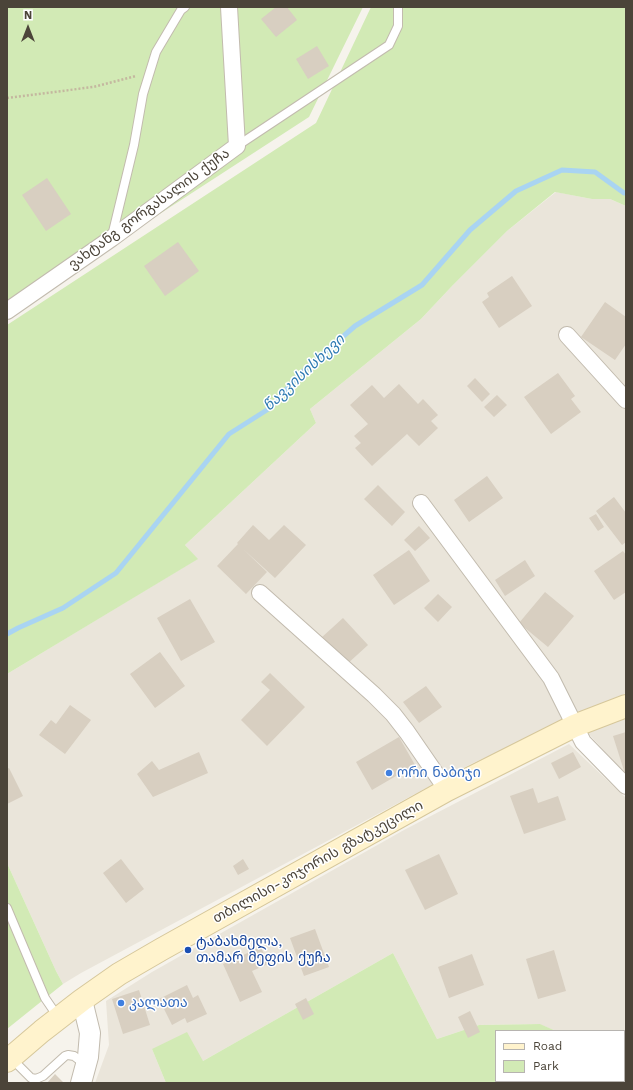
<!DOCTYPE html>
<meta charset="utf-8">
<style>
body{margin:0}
#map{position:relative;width:633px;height:1090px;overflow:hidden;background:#f6f3ec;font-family:"Work Sans",sans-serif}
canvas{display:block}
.frame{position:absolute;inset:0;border:8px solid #4b4439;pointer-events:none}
.legend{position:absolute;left:495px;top:1030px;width:130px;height:52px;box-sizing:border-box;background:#fff;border:1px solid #b7b4b0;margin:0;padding:5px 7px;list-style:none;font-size:12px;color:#4b4439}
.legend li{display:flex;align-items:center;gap:8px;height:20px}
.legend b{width:20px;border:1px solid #b7b4b0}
.north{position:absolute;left:8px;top:8px;width:40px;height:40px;-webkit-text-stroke:3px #fff;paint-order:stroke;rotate:0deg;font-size:11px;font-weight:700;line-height:16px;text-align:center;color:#4b4439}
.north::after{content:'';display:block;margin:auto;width:14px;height:18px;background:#4b4439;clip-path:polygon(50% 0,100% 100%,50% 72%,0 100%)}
</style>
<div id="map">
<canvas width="633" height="1090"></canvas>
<div class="frame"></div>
<ul class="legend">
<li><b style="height:5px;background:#fff3cd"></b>Road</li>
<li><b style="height:11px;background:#d2eab5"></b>Park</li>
</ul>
<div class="north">N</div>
</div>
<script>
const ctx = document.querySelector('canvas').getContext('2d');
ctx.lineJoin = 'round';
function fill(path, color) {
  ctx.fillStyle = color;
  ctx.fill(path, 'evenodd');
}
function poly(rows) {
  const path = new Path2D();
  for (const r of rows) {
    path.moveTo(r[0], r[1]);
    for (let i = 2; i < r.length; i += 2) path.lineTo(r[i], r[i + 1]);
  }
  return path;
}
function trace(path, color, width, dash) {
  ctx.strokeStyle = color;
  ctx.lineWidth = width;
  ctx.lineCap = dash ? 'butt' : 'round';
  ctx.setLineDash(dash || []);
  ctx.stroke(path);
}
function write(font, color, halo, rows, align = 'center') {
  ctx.font = font + ' "Work Sans","Noto Sans Georgian",sans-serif';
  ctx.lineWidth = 3;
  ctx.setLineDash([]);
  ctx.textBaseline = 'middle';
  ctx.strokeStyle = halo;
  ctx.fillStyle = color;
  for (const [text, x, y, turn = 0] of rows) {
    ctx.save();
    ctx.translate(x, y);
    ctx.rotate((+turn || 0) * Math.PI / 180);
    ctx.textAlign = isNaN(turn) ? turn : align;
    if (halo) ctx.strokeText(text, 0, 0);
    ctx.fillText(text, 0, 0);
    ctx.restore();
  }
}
const residential = poly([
 [556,192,592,199,610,199,626,206,626,693,471,764,81,973,63,984,56,971,7,863,7,674,197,559,185,545,316,423,310,409,421,319,453,285,507,231],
 [626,718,626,775,588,733],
 [569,744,626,798,626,1047,624,1047,624,1031,556,1031,539,1024,479,1025,437,1039,393,953,203,1061,152,1049,166,1083,95,1083,109,1045,106,1001,152,972,404,830]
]);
const green = poly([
 [7,7,363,7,309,117,7,313],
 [371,7,626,7,626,206,610,199,592,199,555,192,507,231,453,285,421,319,310,409,316,423,185,545,198,559,7,674,7,325,316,123],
 [7,863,56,971,63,984,7,1029],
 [393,953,437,1039,479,1025,540,1024,556,1031,496,1031,496,1081,624,1081,624,1047,626,1047,626,1083,166,1083,152,1049,187,1032,203,1061]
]);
const stream = poly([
 [7,634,18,628,63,608,116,573,229,434,270,408,298,376,355,326,422,285,470,230,516,191,562,170,595,172,624,193,626,193]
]);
const building = poly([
 [276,7,287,7,297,20,276,37,261,19],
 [317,46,329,66,308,79,296,59],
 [47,178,71,214,46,231,22,195],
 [178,242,199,271,165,296,144,266],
 [512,276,532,306,499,328,482,302,489,297,487,293],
 [605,302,626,317,626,344,615,360,581,337],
 [558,373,575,396,571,399,581,412,551,434,524,397],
 [475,378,490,394,482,402,467,386],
 [399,384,418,404,423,399,438,415,431,421,438,428,419,446,407,434,372,466,355,448,361,443,354,436,368,424,350,405,372,385,384,398],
 [497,395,507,405,494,417,484,407],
 [487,476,503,498,469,522,454,500],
 [378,485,405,512,392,526,364,499],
 [614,497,626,513,626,542,622,545,596,511],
 [596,514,604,527,598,531,589,518],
 [253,525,269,540,284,525,306,545,275,578,243,549,267,572,246,594,217,566,238,544,237,543],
 [419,526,430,538,415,551,404,540],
 [409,550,430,581,394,605,373,575],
 [623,551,626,555,626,592,614,600,594,571],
 [525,560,535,576,505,596,495,580],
 [545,592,574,616,548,647,519,623],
 [438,594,452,607,438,622,424,608],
 [190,599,215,642,181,661,157,618],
 [343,618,368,645,346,665,321,638],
 [160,652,185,686,155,708,130,674],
 [270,673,305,707,267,746,241,720,270,690,261,682],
 [426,686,442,707,419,723,403,702],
 [70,705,91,720,65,754,39,735,51,720,56,724],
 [626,732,626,777,613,736],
 [399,737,415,765,372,790,356,762],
 [199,752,208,773,153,797,137,774,152,761,159,770],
 [573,752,581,767,559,779,551,763],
 [9,768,23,796,7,804,7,769],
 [533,788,538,803,558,796,566,820,524,834,510,796],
 [439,854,458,894,425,910,405,870],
 [121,859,144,889,126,903,103,873],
 [243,859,249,869,238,875,233,866],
 [315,929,329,967,304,976,290,938],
 [261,947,268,964,252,971,262,992,240,1002,223,964],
 [554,950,566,991,538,999,526,959],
 [472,954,484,985,449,998,438,967],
 [187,985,193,998,198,995,207,1014,187,1023,185,1018,172,1025,159,999],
 [139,990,150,1025,123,1034,112,999],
 [306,998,314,1014,303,1020,295,1004],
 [470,1011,480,1032,468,1038,458,1017],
 [55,1074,64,1083,47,1083]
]);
const path = poly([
 [7,98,93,87,136,76]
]);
const service = poly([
 [237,146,389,45,398,26,398,7],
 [112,236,134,145,143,94,156,52,181,10,185,7],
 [7,908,45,998,58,1017],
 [11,1058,31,1078,36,1079,43,1076,65,1056,68,1055,74,1056,86,1065]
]);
const minor = poly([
 [7,311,112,238,237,146,229,7],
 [567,335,626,400],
 [421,503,551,678,583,742,626,786],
 [260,593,374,695,393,714,407,732,447,790]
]);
const tertiary = poly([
 [81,1083,88,1057,90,1033,82,1000]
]);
const secondary = poly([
 [7,1061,42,1031,82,1000,119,974,162,949,447,790,574,726,626,706]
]);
const markers = [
 [389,773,4,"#3f7fe0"],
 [188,950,4,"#1a4fb4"],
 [121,1003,4,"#3f7fe0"]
];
const streetNames = [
 ["ვახტანგ გორგასალის ქუჩა",149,209,-36],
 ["თბილისი-კოჯორის გზატკეცილი",318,862,-29]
];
const shopNames = [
 ["ორი ნაბიჯი",397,773],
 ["კალათა",129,1003]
];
const transitNames = [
 ["ტაბახმელა,",196,942],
 ["თამარ მეფის ქუჩა",196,958]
];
const waterNames = [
 ["წავკისისხევი",304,373,-43]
];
fill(residential, '#eae5da');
fill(green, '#d2eab5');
trace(stream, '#a9d4f2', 5);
fill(building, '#d8cfc1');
trace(service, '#c2bbae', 10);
trace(minor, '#c2bbae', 18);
trace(tertiary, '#c2bbae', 22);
trace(secondary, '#d6c79b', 24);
trace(path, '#c4b79f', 2.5, [2, 2]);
trace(service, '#fff', 8);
trace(minor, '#fff', 16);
trace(tertiary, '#fff', 20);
trace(secondary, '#fff3cd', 22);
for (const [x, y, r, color] of markers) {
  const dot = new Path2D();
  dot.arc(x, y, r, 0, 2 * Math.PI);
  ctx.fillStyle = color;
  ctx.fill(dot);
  trace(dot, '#fff', 1.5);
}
write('14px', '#4b4439', '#fff', streetNames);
write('14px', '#366cbe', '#fff', shopNames, 'left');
write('14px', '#164399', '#fff', transitNames, 'left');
write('italic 15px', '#2e7ab2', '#fff', waterNames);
</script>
